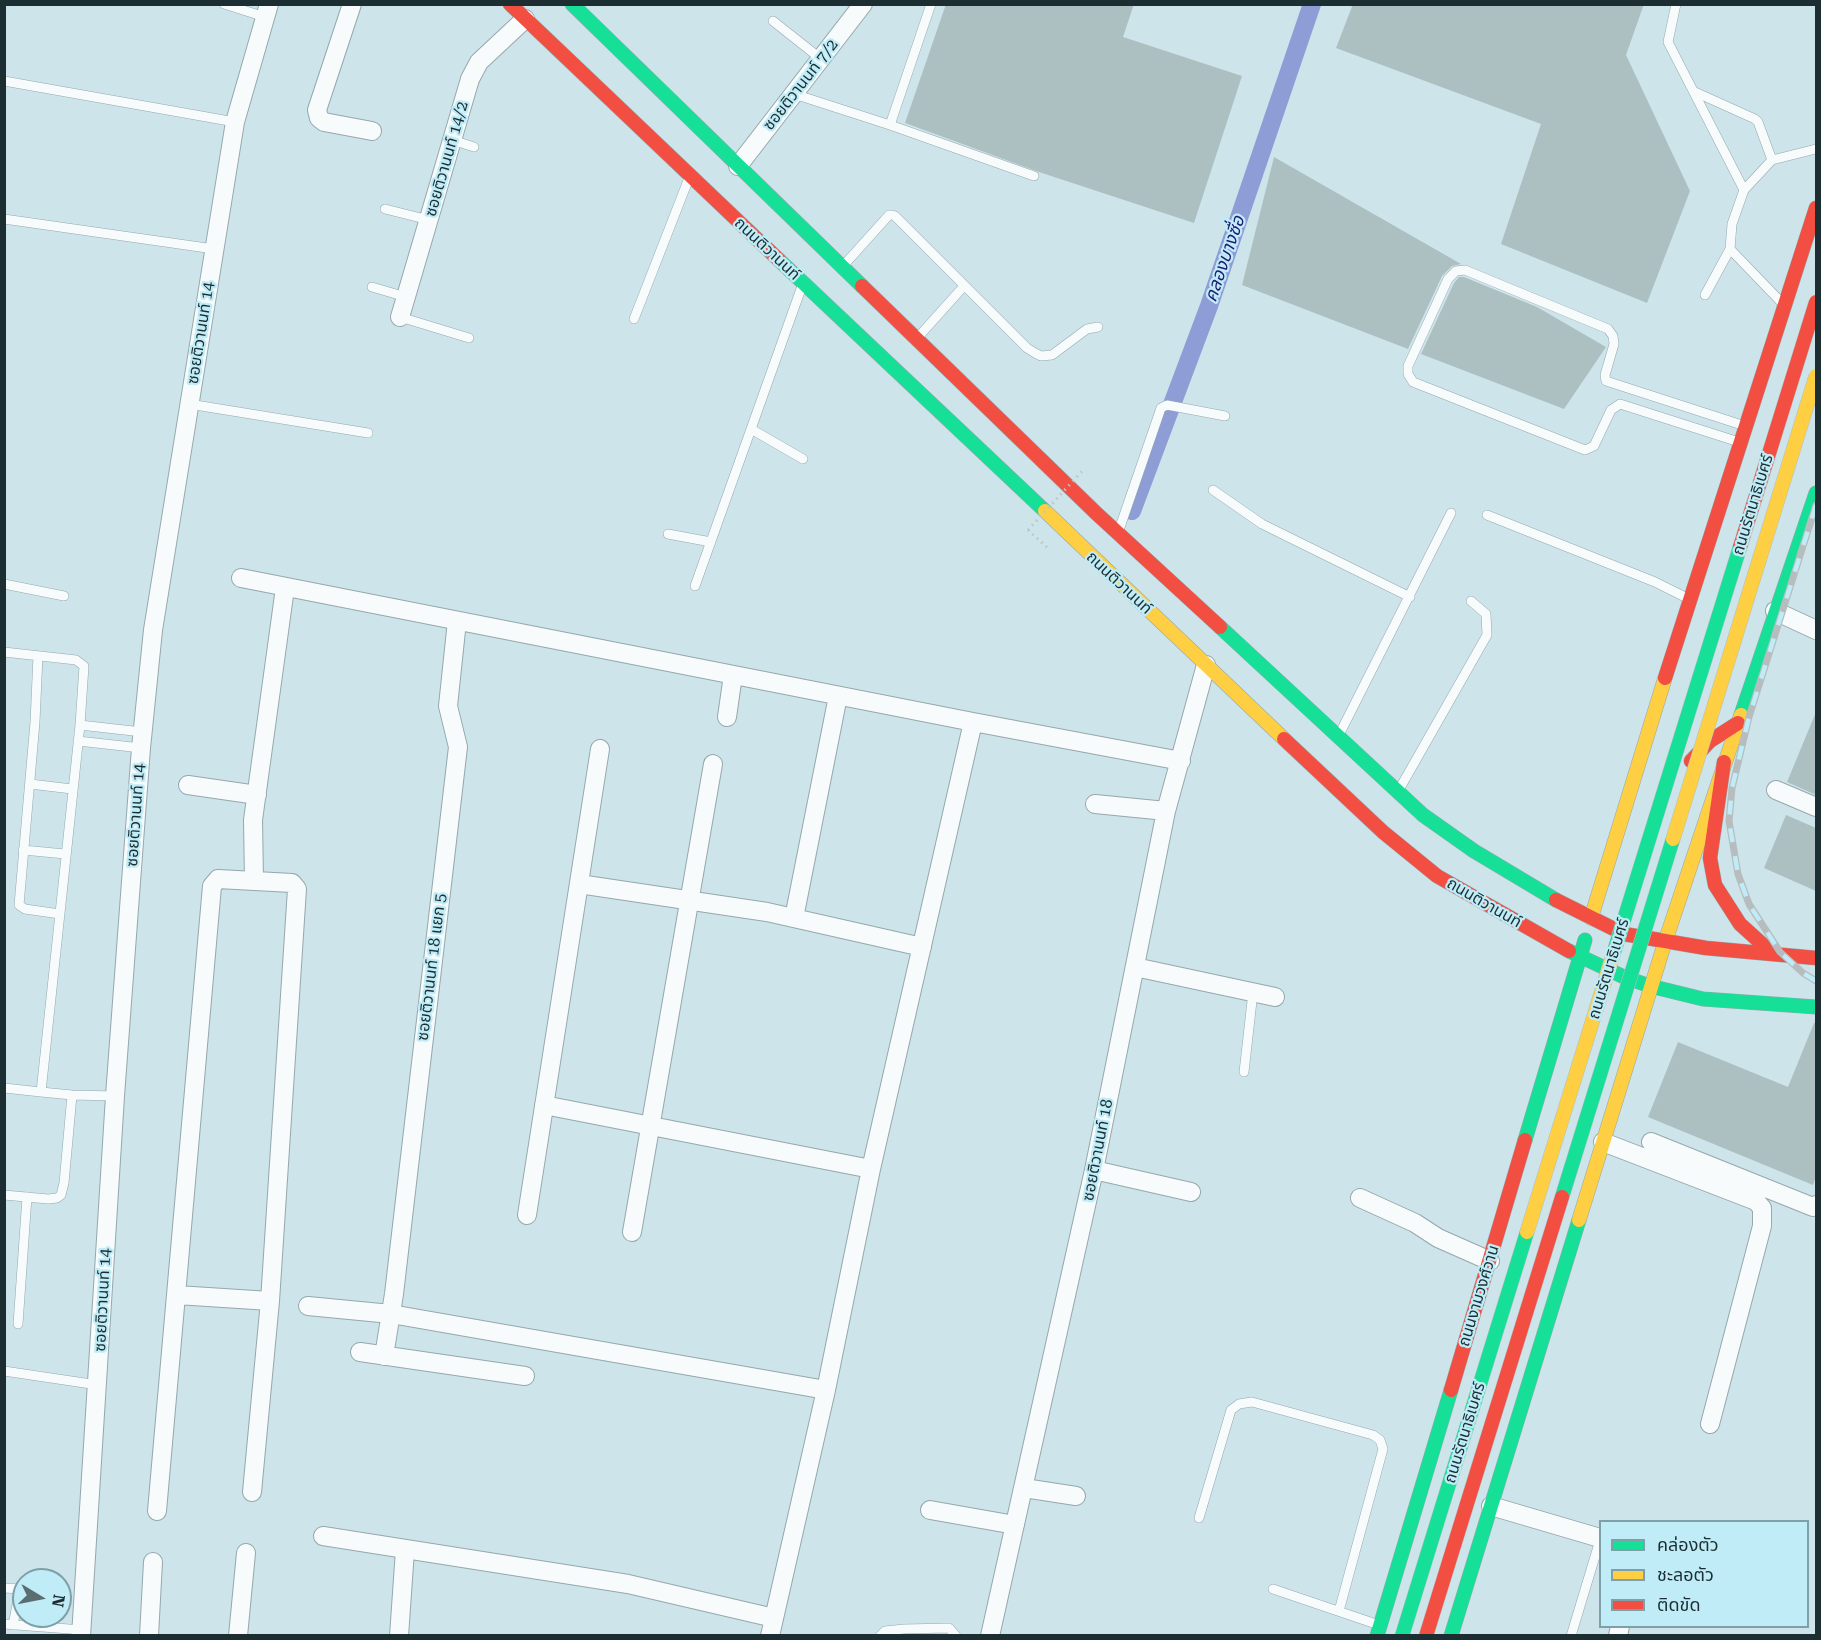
<!DOCTYPE html>
<meta charset="utf-8">
<style>
body{margin:0}
#map{position:relative;width:1821px;height:1640px;overflow:hidden;background:#cce4ea;font-family:"Roboto Serif","Noto Sans Thai",serif}
canvas{display:block}
.frame{position:absolute;inset:0;border:6px solid #1c2e32;pointer-events:none}
.legend{position:absolute;left:1599px;top:1520px;width:210px;height:108px;box-sizing:border-box;background:#bfecf7;border:2px solid #7ea0a8;margin:0;padding:8px 10px;list-style:none;font-size:18px;color:#1c2e32}
.legend li{display:flex;align-items:center;gap:12px;height:30px}
.legend b{width:30px;border:2px solid #7ea0a8}
.north{position:absolute;left:12px;top:1568px;width:60px;height:60px;box-sizing:border-box;background:#bfecf7;border:2px solid #7ea0a8;border-radius:50%;rotate:100deg;font-size:16px;font-weight:700;line-height:24px;text-align:center;color:#1c2e32}
.north::after{content:'';display:block;margin:auto;width:21px;height:27px;background:#5a6e72;clip-path:polygon(50% 0,100% 100%,50% 72%,0 100%)}
</style>
<div id="map">
<canvas width="1821" height="1640"></canvas>
<div class="frame"></div>
<ul class="legend">
<li><b style="height:8px;background:#16e098"></b>คล่องตัว</li>
<li><b style="height:8px;background:#ffcf43"></b>ชะลอตัว</li>
<li><b style="height:8px;background:#f24e42"></b>ติดขัด</li>
</ul>
<div class="north">N</div>
</div>
<script>
const ctx = document.querySelector('canvas').getContext('2d');
ctx.lineJoin = 'round';
function poly(rows) {
  const path = new Path2D();
  for (const r of rows) {
    path.moveTo(r[0], r[1]);
    for (let i = 2; i < r.length; i += 2) path.lineTo(r[i], r[i + 1]);
  }
  return path;
}
function trace(path, color, width, dash) {
  ctx.strokeStyle = color;
  ctx.lineWidth = width;
  ctx.lineCap = dash ? 'butt' : 'round';
  ctx.setLineDash(dash || []);
  ctx.stroke(path);
}
function fill(path, color) {
  ctx.fillStyle = color;
  ctx.fill(path, 'evenodd');
}
function write(font, color, halo, rows, align = 'center') {
  ctx.font = font + ' "Roboto Serif","Noto Sans Thai",serif';
  ctx.lineWidth = 4.5;
  ctx.setLineDash([]);
  ctx.textBaseline = 'middle';
  ctx.strokeStyle = halo;
  ctx.fillStyle = color;
  for (const [text, x, y, turn = 0] of rows) {
    ctx.save();
    ctx.translate(x, y);
    ctx.rotate((+turn || 0) * Math.PI / 180);
    ctx.textAlign = isNaN(turn) ? turn : align;
    if (halo) ctx.strokeText(text, 0, 0);
    ctx.fillText(text, 0, 0);
    ctx.restore();
  }
}
const canal = poly([
 [1132,511,1209,306,1312,4]
]);
const building = poly([
 [946,4,1134,4,1123,37,1242,76,1194,223,1039,172,905,123],
 [1353,4,1644,4,1626,55,1690,191,1647,303,1501,244,1541,124,1336,48],
 [1274,157,1461,264,1452,266,1442,276,1408,349,1242,285],
 [1459,277,1464,277,1537,307,1606,347,1564,409,1421,354,1454,283],
 [1816,712,1816,795,1787,782],
 [1786,815,1816,828,1816,891,1764,868],
 [1814,1023,1816,1023,1816,1176,1813,1185,1648,1117,1678,1042,1788,1087]
]);
const path = poly([
 [1028,530,1048,548]
]);
const lane = poly([
 [224,4,265,17],
 [1676,4,1668,42,1744,190],
 [773,21,821,59],
 [4,81,235,122],
 [1695,92,1755,119,1758,122,1772,160],
 [794,94,890,125,1034,176],
 [890,125,931,4],
 [452,140,474,147],
 [385,209,429,220],
 [4,219,214,249],
 [844,265,889,215,892,215,895,216,1027,348,1035,353,1041,356,1052,355,1087,329,1098,327],
 [372,287,406,297],
 [1705,295,1730,249],
 [1782,303,1730,249,1732,224,1744,190,1772,160,1816,149],
 [400,317,469,338],
 [634,319,689,178],
 [920,335,964,286],
 [189,404,368,433],
 [751,429,803,459],
 [1739,442,1620,404,1611,410,1594,446,1585,450,1413,382,1408,374,1408,366,1448,279,1456,271,1465,270,1608,329,1613,336,1614,344,1605,375,1606,381,1745,426],
 [1213,490,1262,524,1410,597],
 [1487,515,1655,582,1687,598],
 [1119,530,1161,408,1167,405,1225,416],
 [668,534,711,542],
 [4,584,64,596],
 [695,586,802,286],
 [4,652,76,660,84,666,80,725,41,1092,72,1095,115,1096],
 [38,656,35,722,19,905,25,909,60,914],
 [80,725,142,732],
 [1340,733,1451,513],
 [78,741,141,748],
 [30,784,72,789],
 [1400,788,1487,635,1486,614,1471,601],
 [23,850,65,854],
 [1244,1072,1253,992],
 [4,1088,41,1092],
 [4,1195,48,1199,57,1198,61,1195,64,1183,72,1095],
 [18,1324,27,1197],
 [4,1371,98,1385],
 [1199,1518,1231,1410,1239,1404,1252,1402,1373,1435,1380,1440,1383,1449,1339,1611],
 [4,1588,20,1589,13,1625],
 [1273,1589,1376,1624],
 [4,1624,82,1630],
 [880,1636,885,1631,904,1629,949,1628,956,1636],
 [1571,1636,1600,1540]
]);
const street = poly([
 [352,4,317,110,319,118,324,122,372,131],
 [738,166,863,4],
 [400,317,470,79,479,62,525,19],
 [241,578,973,722,1181,761],
 [1775,611,1816,630],
 [727,717,733,675],
 [188,785,257,795],
 [1776,790,1816,807],
 [1095,804,1166,811],
 [254,880,253,820,285,588],
 [579,884,767,912,922,947],
 [794,918,838,696],
 [1135,967,1275,997],
 [544,1105,871,1169],
 [1603,1142,1756,1201,1762,1208,1762,1226,1710,1424],
 [1651,1142,1813,1207,1816,1205],
 [1094,1170,1191,1192],
 [1360,1198,1415,1223,1438,1238,1490,1261],
 [527,1215,600,749],
 [632,1232,713,764],
 [177,1295,270,1301],
 [308,1306,391,1314,826,1390],
 [360,1352,525,1376],
 [384,1356,394,1294,458,747,448,706,457,621],
 [1024,1488,1076,1496],
 [1491,1506,1600,1538],
 [930,1510,1015,1525],
 [157,1511,212,886,218,879,292,883,297,889,270,1301,252,1492],
 [323,1536,628,1584,774,1618],
 [81,1636,115,1096,141,748,153,630,235,122,269,4],
 [149,1636,153,1562],
 [238,1636,246,1553],
 [399,1636,405,1550],
 [770,1636,826,1390,871,1169,973,722],
 [990,1636,1094,1170,1166,811,1206,665],
 [1618,1636,1620,1626]
]);
const fast = poly([
 [572,4,862,286],
 [779,260,1045,511],
 [1220,627,1423,815,1474,851,1556,900],
 [1741,715,1816,493],
 [1569,951,1624,977,1650,986,1703,999,1816,1007],
 [1525,1140,1585,940],
 [1377,1636,1451,1390],
 [1451,1636,1579,1220]
]);
const slow = poly([
 [1045,511,1284,739],
 [1591,918,1665,678],
 [1665,942,1741,715],
 [1579,1220,1665,942]
]);
const jam = poly([
 [510,4,779,260],
 [862,286,1096,513,1220,627],
 [1665,678,1816,208],
 [1284,739,1383,832,1437,876,1569,951],
 [1691,761,1710,741,1738,723],
 [1724,762,1710,858,1715,885,1740,924,1772,953],
 [1556,900,1624,934,1706,948,1816,958],
 [1451,1390,1525,1140]
]);
const rail = poly([
 [1816,505,1749,717,1732,788,1729,821,1738,874,1749,904,1780,952,1803,973,1816,981]
]);
const pathBridge = poly([
 [1028,530,1084,469]
]);
const fastBridge = poly([
 [1613,955,1740,547],
 [1562,1197,1673,839],
 [1402,1636,1527,1232]
]);
const slowBridge = poly([
 [1673,839,1816,376],
 [1527,1232,1613,955]
]);
const jamBridge = poly([
 [1740,547,1816,302],
 [1426,1636,1562,1197]
]);
const streetNames = [
 ["ซอยติวานนท์ 7/2",801,85,-52],
 ["ซอยติวานนท์ 14/2",447,159,-74],
 ["ถนนติวานนท์",767,249,43],
 ["ซอยติวานนท์ 14",201,333,-81],
 ["ถนนรัตนาธิเบศร์",1753,505,-73],
 ["ถนนติวานนท์",1119,583,43],
 ["ซอยติวานนท์ 14",136,815,-86],
 ["ถนนติวานนท์",1484,903,30],
 ["ซอยติวานนท์ 18 แยก 5",432,967,-83],
 ["ถนนรัตนาธิเบศร์",1609,969,-73],
 ["ซอยติวานนท์ 18",1098,1150,-79],
 ["ถนนงามวงศ์วาน",1479,1296,-73],
 ["ซอยติวานนท์ 14",103,1300,-87],
 ["ถนนรัตนาธิเบศร์",1465,1433,-73]
];
const waterNames = [
 ["คลองบางซื่อ",1225,259,-71]
];
trace(canal, '#8f9dd6', 18);
fill(building, '#adc0c1');
trace(lane, '#96a8ac', 10);
trace(street, '#96a8ac', 20);
trace(fast, '#96a8ac', 15);
trace(slow, '#96a8ac', 15);
trace(jam, '#96a8ac', 15);
trace(path, '#bcc5c8', 3, [1.5, 4.5]);
trace(lane, '#f7fbfc', 9);
trace(street, '#f7fbfc', 18);
trace(fast, '#16e098', 14);
trace(slow, '#ffcf43', 14);
trace(jam, '#f24e42', 14);
trace(rail, '#b7bdbe', 7);
trace(rail, '#bfecf7', 4.5, [14]);
trace(fastBridge, '#b3c0c3', 15, []);
trace(slowBridge, '#b3c0c3', 15, []);
trace(jamBridge, '#b3c0c3', 15, []);
trace(pathBridge, '#bcc5c8', 3, [1.5, 4.5]);
trace(fastBridge, '#16e098', 14);
trace(slowBridge, '#ffcf43', 14);
trace(jamBridge, '#f24e42', 14);
write('16px', '#1c2e32', '#bfecf7', streetNames);
write('italic 18px', '#201773', '#bfecf7', waterNames);
</script>
